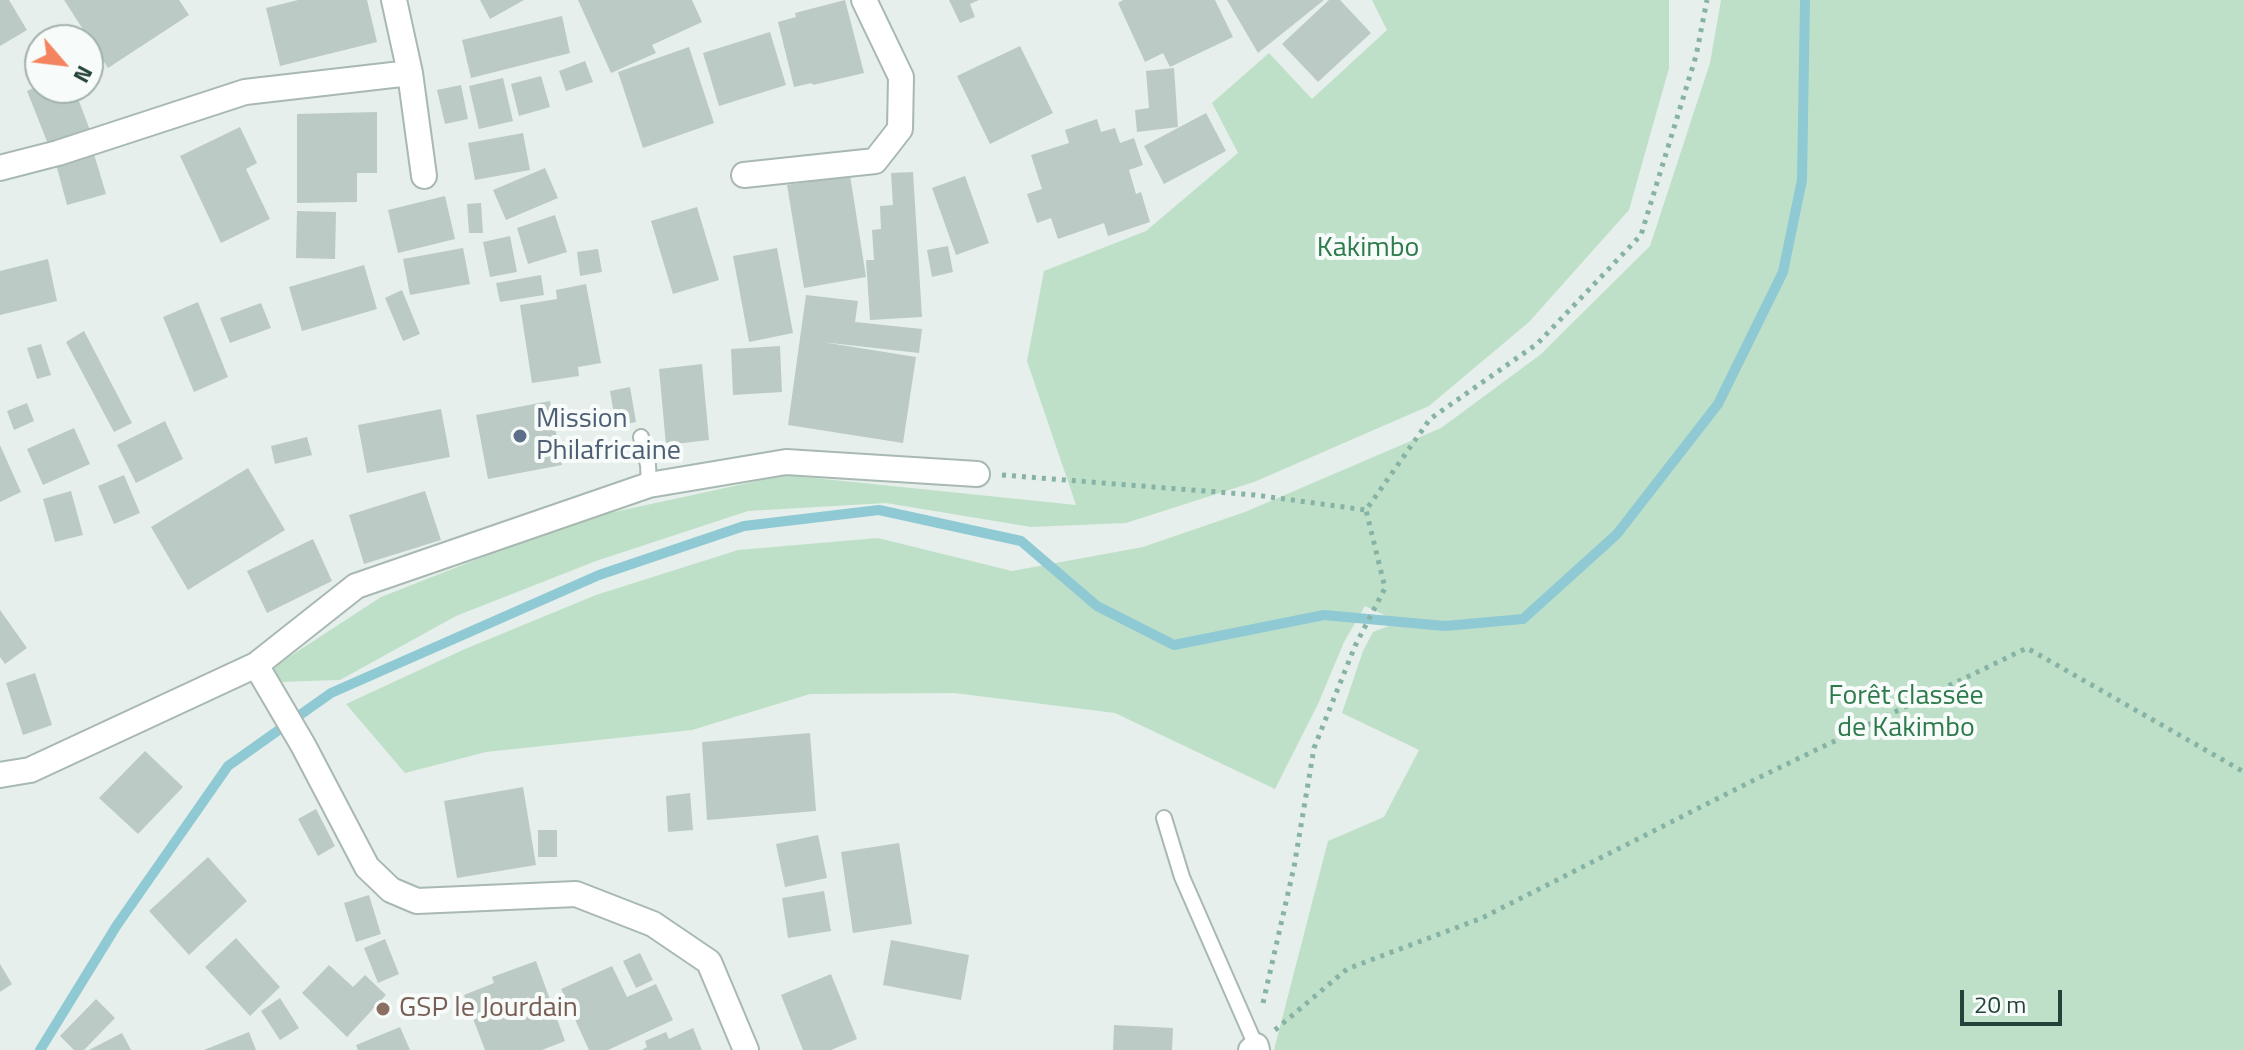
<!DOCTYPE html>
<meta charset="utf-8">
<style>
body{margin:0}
#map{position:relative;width:2244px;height:1050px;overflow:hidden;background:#e6efeb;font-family:"Titillium Web",sans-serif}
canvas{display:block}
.north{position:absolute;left:24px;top:24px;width:80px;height:80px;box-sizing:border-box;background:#f7fbf9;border:2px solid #a3b1ad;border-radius:50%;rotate:118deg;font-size:22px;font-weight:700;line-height:32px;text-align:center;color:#24423a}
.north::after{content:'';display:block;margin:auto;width:28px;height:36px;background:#f4845f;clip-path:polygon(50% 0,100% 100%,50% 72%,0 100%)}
.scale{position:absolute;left:1960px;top:990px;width:102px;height:36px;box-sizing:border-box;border:4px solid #24423a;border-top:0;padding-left:10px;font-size:24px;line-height:28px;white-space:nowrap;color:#24423a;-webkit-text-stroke:6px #f7fbf9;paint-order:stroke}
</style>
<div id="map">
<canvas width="2244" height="1050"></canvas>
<div class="north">N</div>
<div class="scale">20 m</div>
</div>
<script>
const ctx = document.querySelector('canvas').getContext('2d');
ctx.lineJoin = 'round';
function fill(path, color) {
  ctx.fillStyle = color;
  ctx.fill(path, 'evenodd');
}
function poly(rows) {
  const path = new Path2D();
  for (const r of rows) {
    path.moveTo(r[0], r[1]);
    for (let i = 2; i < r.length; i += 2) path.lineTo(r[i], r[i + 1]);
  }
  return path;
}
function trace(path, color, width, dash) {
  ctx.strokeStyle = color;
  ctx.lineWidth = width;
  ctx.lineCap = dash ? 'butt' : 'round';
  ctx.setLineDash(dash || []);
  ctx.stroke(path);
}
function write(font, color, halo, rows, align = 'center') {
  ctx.font = font + ' "Titillium Web",sans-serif';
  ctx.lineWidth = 8;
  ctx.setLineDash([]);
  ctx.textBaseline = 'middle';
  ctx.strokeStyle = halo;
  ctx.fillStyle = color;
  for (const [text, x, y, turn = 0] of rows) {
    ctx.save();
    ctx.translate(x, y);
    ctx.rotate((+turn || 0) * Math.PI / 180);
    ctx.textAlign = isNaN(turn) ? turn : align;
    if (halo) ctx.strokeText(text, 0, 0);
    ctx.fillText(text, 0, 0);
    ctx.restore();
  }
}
const green = poly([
 [1372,0,1669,0,1669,68,1629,210,1529,322,1429,406,1254,482,1126,523,1031,527,886,503,748,511,596,561,456,616,340,680,249,683,381,597,577,520,785,475,1076,505,1027,361,1044,271,1146,231,1238,153,1212,103,1269,53,1312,99,1387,30],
 [1721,0,2244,0,2244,1050,1274,1050,1328,841,1384,817,1419,750,1342,713,1363,651,1373,632,1399,622,1365,606,1344,642,1318,704,1275,789,1115,713,954,693,810,694,692,730,486,752,405,773,346,704,465,649,596,595,738,550,878,538,1012,571,1143,547,1245,512,1441,428,1540,355,1650,246,1710,63]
]);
const stream = poly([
 [40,1050,117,925,228,766,331,693,599,575,744,526,879,510,1021,541,1097,606,1174,645,1324,615,1445,626,1523,619,1617,534,1718,404,1783,272,1802,180,1805,0]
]);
const building = poly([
 [0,0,9,0,27,30,0,46],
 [64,0,179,0,189,15,108,68],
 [298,0,367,0,377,42,280,66,266,8],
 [480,0,524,0,490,19],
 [578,0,692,0,702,22,652,45,656,53,611,73],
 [845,0,864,73,813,85,812,83,794,87,778,22,796,17,795,13],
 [949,0,979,0,970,4,975,17,960,23],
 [1123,0,1215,0,1233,37,1170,67,1163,53,1145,62,1118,3],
 [1227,0,1324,0,1258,53],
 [1329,0,1340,0,1371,33,1318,82,1282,44],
 [562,16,570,53,471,78,462,40],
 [770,32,786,85,719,106,703,53],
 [1020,46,1053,113,990,144,957,76],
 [689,47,714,123,643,148,618,72],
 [585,61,593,82,566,91,559,71],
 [1174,68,1178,127,1137,132,1135,110,1149,108,1146,71],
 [541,76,550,107,519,116,511,84],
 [503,78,513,121,479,129,469,86],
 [40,85,40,88,74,88,91,133,50,149,27,91],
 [461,85,468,119,445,124,437,90],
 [377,112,377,173,357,173,357,202,297,203,297,114],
 [1206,113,1226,151,1164,184,1144,146],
 [1097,119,1101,132,1115,128,1120,143,1134,138,1143,165,1129,170,1136,194,1141,192,1150,222,1108,236,1104,223,1058,239,1051,218,1037,223,1027,194,1042,189,1031,155,1069,143,1065,130],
 [240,127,257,163,246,169,270,219,221,243,180,156],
 [523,133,530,170,475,180,468,143],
 [94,154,106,194,67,205,56,164],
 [545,168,558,198,506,220,493,190],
 [913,172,922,317,870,320,866,260,874,260,872,230,881,229,880,206,893,205,891,173],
 [850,175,866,277,804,288,787,185],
 [965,176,989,243,956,255,932,188],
 [445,196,455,239,398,253,388,210],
 [481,203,483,233,469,233,467,204],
 [697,207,719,280,673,294,651,221],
 [297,211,336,212,335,259,296,258],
 [555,215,567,252,528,264,517,228],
 [510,236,517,272,490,277,483,242],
 [948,246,953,272,932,277,927,250],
 [463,248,470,284,410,295,403,259],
 [777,248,793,333,749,342,733,256],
 [598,249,602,272,580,276,577,252],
 [48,259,57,301,0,315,0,271],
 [364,265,377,309,302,331,289,287],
 [541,275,544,295,500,302,496,283],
 [586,284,601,363,578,367,579,376,532,383,520,305,557,299,556,290],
 [402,290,420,334,403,341,385,298],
 [806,295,858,301,855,322,922,329,919,353,822,342,916,357,903,443,788,425],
 [198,302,228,377,194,392,163,317],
 [261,303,271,328,230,343,220,318],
 [84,331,132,423,114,432,66,342],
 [41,344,51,375,37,379,27,348],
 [780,346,782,392,733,395,731,349],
 [702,364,709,440,666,445,659,369],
 [630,387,636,422,616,426,610,391],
 [550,401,562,465,488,479,476,415],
 [27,403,34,421,14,430,7,411],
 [441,409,450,457,367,473,358,425],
 [165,421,183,459,136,483,117,445],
 [74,428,90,464,43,485,27,449],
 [307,437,312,455,275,464,271,446],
 [0,445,21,492,0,502],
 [248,468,285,530,188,590,151,527],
 [124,475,140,513,114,524,98,486],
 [71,491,83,535,55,542,43,499],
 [425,491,441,540,364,564,349,515],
 [313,539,332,581,267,613,247,571],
 [0,610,27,648,5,664,0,657],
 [35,673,52,725,23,735,6,683],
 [810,733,816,811,707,820,702,742],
 [145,751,183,787,138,834,99,798],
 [523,787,536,865,457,878,444,801],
 [690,793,693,830,668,832,666,796],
 [316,809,335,846,318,856,298,819],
 [538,830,557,830,557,857,538,857],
 [818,835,827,878,785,887,776,844],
 [899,843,912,924,853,933,841,852],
 [208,857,247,901,189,955,149,911],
 [824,891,831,931,788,938,782,898],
 [369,895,381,934,356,942,344,903],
 [236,938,280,987,250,1016,205,967],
 [385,939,399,974,378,983,364,948],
 [891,940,969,955,961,1000,883,985],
 [640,953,653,980,636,988,623,961],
 [536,961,565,1041,542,1050,485,1050,464,995,494,983,492,977],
 [0,964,12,984,0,992],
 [329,965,353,987,365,975,386,995,347,1037,302,993],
 [612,966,627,997,656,984,673,1020,608,1050,589,1050,561,989],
 [831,974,857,1039,831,1050,803,1050,781,995],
 [280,998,299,1028,280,1040,261,1011],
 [96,999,115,1018,84,1050,74,1050,60,1036],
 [1114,1025,1173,1028,1172,1050,1113,1050],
 [400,1027,410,1050,358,1050,356,1045],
 [693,1028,702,1050,642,1050,647,1047,645,1041,666,1032,669,1039],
 [249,1032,256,1050,204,1050],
 [122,1033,131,1050,89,1050]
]);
const path = poly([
 [1002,475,1255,495,1366,510,1430,419,1537,344,1641,235,1696,56,1707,0],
 [1263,1003,1294,867,1314,748,1355,646,1385,588,1366,510],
 [1275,1030,1347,969,1482,918,1756,779,2027,648,2244,772]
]);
const lane = poly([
 [641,437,648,465,649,485],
 [1164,818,1182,877,1256,1046]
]);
const street = poly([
 [394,0,410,73,424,176],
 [0,168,58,153,245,92,410,73],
 [744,175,875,161,900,129,901,77,864,0],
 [256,665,303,745,367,867,391,890,417,901,576,894,653,924,709,962,746,1050],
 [0,775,30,770,256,665,356,586,649,485,786,462,977,474],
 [1251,1050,1256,1046,1257,1050]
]);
const markers = [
 [520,436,8,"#5c6f8a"],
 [383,1009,8,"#8d6e63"]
];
const parkNames = [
 ["Kakimbo",1368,249],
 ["Forêt classée",1906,697],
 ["de Kakimbo",1906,729]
];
const serviceNames = [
 ["Mission",536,420],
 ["Philafricaine",536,452]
];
const educationNames = [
 ["GSP le Jourdain",399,1009]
];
fill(green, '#bfe0c8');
trace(stream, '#8ec9d4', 10);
fill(building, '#bbcac4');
trace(lane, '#a8b8b2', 18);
trace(street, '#a8b8b2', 28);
trace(path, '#86b3a5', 5, [4, 6]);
trace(lane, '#fff', 14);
trace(street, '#fff', 24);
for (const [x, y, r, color] of markers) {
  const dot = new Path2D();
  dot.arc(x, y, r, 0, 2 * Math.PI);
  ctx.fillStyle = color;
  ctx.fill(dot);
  trace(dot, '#f7fbf9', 3);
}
write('28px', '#2d7a4b', '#f7fbf9', parkNames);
write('28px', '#4e5e75', '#f7fbf9', serviceNames, 'left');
write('28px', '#785e54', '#f7fbf9', educationNames, 'left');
</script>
